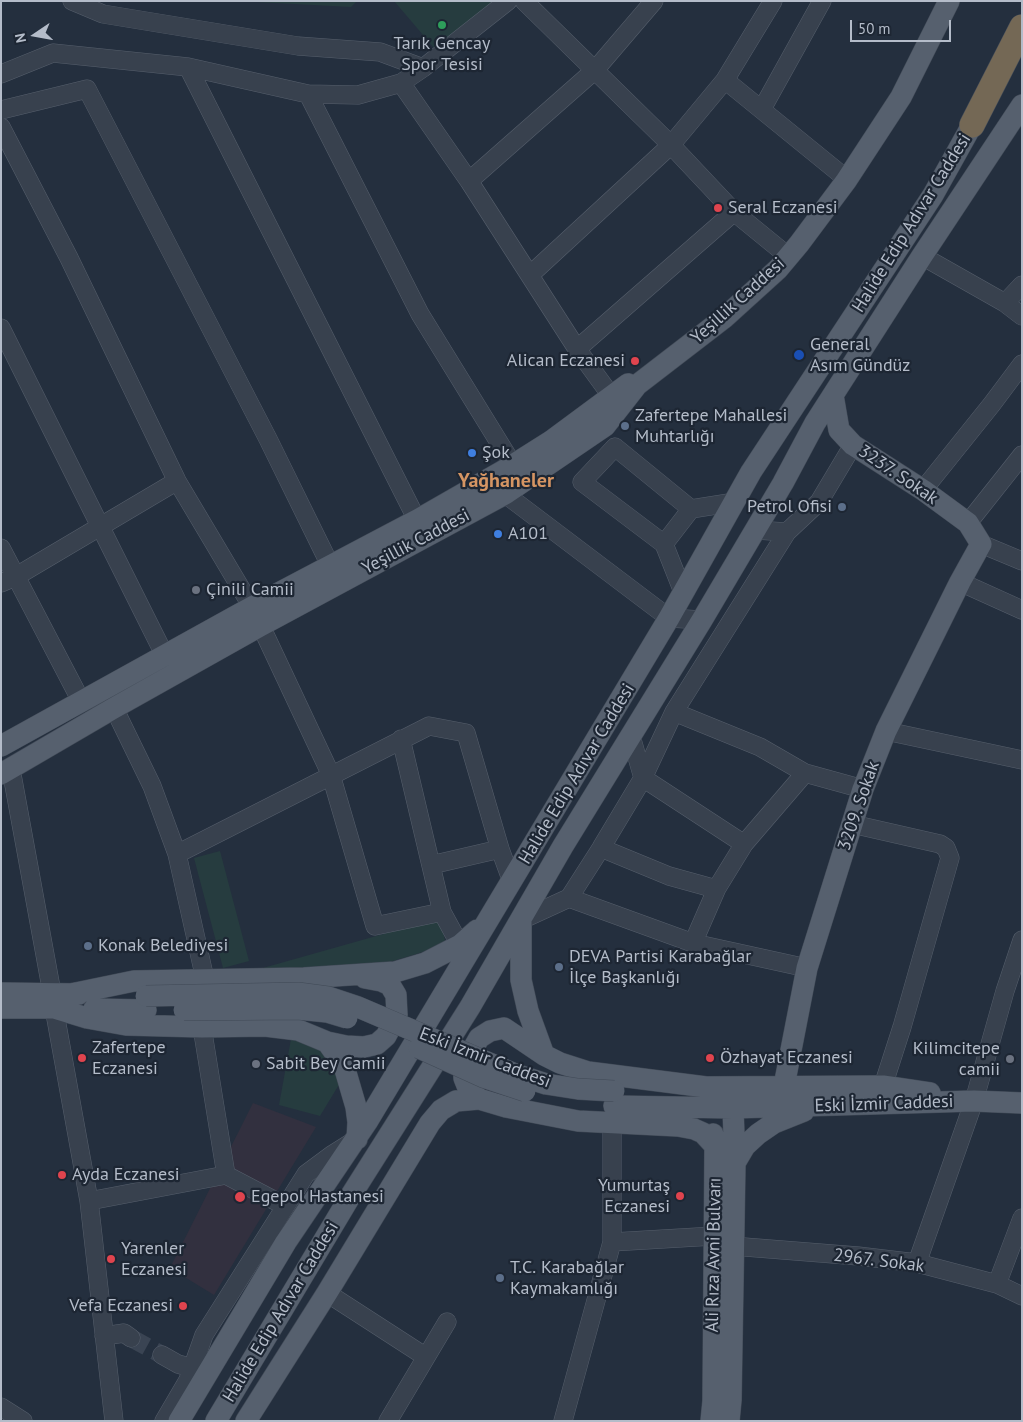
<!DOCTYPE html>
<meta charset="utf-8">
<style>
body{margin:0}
#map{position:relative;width:1023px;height:1422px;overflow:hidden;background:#242f3e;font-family:"PT Sans",sans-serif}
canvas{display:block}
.frame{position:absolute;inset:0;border:2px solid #b4bcc9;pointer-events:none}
.north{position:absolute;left:10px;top:10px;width:50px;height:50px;-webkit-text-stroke:4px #1d2633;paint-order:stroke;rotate:258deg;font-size:14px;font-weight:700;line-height:20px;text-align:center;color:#b4bcc9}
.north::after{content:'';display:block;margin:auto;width:18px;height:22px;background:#b4bcc9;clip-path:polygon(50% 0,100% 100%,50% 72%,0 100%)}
.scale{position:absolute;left:850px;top:20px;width:101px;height:22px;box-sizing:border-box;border:2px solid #b4bcc9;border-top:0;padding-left:6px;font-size:15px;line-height:18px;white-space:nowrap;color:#b4bcc9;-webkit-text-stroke:4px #1d2633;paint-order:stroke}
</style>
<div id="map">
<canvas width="1023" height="1422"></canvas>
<div class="frame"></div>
<div class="north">N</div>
<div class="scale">50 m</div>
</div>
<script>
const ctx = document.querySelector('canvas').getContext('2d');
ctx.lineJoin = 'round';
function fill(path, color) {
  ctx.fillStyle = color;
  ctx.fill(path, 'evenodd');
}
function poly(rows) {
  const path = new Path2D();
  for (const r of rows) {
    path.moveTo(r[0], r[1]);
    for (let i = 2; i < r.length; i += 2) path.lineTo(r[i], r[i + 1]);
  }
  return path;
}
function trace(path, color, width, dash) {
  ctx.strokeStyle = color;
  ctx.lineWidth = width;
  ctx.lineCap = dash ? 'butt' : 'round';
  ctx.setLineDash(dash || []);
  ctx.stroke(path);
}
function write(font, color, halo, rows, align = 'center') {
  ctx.font = font + ' "PT Sans",sans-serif';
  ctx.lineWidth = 4.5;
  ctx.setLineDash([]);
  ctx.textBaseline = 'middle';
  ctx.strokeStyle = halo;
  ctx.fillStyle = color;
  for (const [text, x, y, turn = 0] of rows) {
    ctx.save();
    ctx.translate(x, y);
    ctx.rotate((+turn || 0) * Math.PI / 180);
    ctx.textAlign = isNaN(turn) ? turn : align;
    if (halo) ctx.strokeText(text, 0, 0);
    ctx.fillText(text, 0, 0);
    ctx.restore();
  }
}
const medical = poly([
 [253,1103,316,1127,214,1295,170,1268]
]);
const green = poly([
 [237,1,357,1,351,7],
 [394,1,504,1,435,49],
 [220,851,249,961,223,968,194,858],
 [440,918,446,945,380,965,263,975,263,968],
 [291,1039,329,1051,340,1083,320,1116,279,1105]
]);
const minorTunnel = poly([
 [131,1338,162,1355]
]);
const minor = poly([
 [72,1,103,14,298,46,380,52,423,68],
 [524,1,671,145,734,212,783,252],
 [188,67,417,520],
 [1,74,53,53,188,67,308,94,358,95,401,83,423,68,508,1],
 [725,80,843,176],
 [401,83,469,181,577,349,612,397],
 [308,94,420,314,513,465],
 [762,109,822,1],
 [1,110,87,89,268,439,330,565],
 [1,127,69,258,177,481,252,607,331,775,375,926,442,912],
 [469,181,595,70,654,1],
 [922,256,1005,303,1022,285],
 [530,275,671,145,725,80,773,1],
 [1005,303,1022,316],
 [1,328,165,656],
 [577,349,734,212],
 [615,447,691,509,664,544,582,482,615,447],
 [923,490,992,404,1022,364],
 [505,494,669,618,702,620],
 [691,509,735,502],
 [968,523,1022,455],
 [787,532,819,502,853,445],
 [664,544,683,592],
 [981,544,1022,561],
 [1,548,81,701],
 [960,582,1022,610],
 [1,583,15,577,177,481],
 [114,708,152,786,177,854,205,979],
 [674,712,760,747,805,773,863,789],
 [886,731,1022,760],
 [631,736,643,778,744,844],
 [401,739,442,912,460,945],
 [11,769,52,993],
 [852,824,940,844,946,848,950,858,902,1027,883,1086],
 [601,848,669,876,716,889],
 [177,854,429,726,466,733,500,849,512,882],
 [431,865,500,849],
 [569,898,693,943,807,968],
 [521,920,569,898,601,848,643,778,674,712,787,532,755,530],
 [693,943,717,888,744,844,805,773],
 [54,1008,89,1201,114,1421],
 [202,1027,226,1175,285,1206],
 [89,1201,226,1175],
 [612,1242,714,1236],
 [732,1246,858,1256,917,1263,997,1284,1022,1296],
 [917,1263,974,1101,1005,991,1022,940],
 [997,1284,1022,1218],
 [327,1293,426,1357],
 [104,1336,124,1333,131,1338],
 [162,1355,178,1364,192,1368],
 [1,1407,23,1421],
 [164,1421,188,1380,204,1335,306,1174,333,1154,352,1142],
 [388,1421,447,1322],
 [563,1421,612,1242,612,1123]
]);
const major = poly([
 [1,746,252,607,417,520,513,465,551,441,628,384],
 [1,774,114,708,260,626,505,494,605,426,637,385,724,318,778,269,799,244,846,181,901,97,949,1],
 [521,921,521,980,528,1011,544,1055],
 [1,993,79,994],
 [71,994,134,981,304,978,395,972,425,963,460,945,477,930],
 [1,1008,53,1008],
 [54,1008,87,1018,126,1025,202,1027,265,1026,298,1030,327,1042,344,1066,356,1107,358,1122,357,1139],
 [94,1009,146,1010],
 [327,1042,346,1046,364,1047,377,1044,386,1036,397,1015,396,995,390,985,381,981,365,978],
 [784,1086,807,968,863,789,886,731,960,582,981,544,968,523,923,490,853,445,839,430,833,395],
 [706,1087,883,1086,930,1093],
 [479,1099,468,1088,464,1078,464,1065,479,1038,490,1031,504,1028,544,1055,560,1063,588,1072,706,1087,720,1092,729,1101,733,1108,735,1163],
 [614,1106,733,1108,974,1101,1022,1103],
 [179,1421,286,1242,367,1122,669,618,751,472,933,195,972,125],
 [216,1421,348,1200,470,1007,563,846,702,620,783,483,815,423,922,256,1022,105],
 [246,1421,327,1293,430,1123,441,1110,456,1101,479,1099,506,1107,578,1121,678,1126,694,1129,703,1133,715,1146],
 [711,1421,713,1401,715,1146,713,1134],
 [729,1421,731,1400,735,1163,745,1146,758,1134,774,1123,804,1111]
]);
const highway = poly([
 [972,125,1022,27]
]);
const majorBridge = poly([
 [146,996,298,993,328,997,358,1007,515,1074,546,1084,578,1089,614,1091],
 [184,1010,298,1009,327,1012,347,1018],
 [419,1048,483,1077,525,1091]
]);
const markers = [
 [442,25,5,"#2e9e5b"],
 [718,208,5,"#e0444e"],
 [799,355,6,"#1a4fb4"],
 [635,361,5,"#e0444e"],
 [625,426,5,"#5c6f8a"],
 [472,453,5,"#3f7fe0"],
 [842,507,5,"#5c6f8a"],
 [498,534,5,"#3f7fe0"],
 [196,590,5,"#6b7280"],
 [88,946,5,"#5c6f8a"],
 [559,967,5,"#5c6f8a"],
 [82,1058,5,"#e0444e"],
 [710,1058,5,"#e0444e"],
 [1010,1059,5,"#6b7280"],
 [256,1064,5,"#6b7280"],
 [62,1175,5,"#e0444e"],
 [680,1196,5,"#e0444e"],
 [240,1197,6,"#e0444e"],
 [111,1259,5,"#e0444e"],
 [500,1278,5,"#5c6f8a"],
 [183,1306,5,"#e0444e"]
];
const poiNames = [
 ["Tarık Gencay",442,44,"center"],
 ["Spor Tesisi",442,65,"center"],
 ["Seral Eczanesi",728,208],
 ["General",810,345],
 ["Asım Gündüz",810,366],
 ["Alican Eczanesi",625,361,"right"],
 ["Zafertepe Mahallesi",635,416],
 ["Muhtarlığı",635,437],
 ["Şok",482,453],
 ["Petrol Ofisi",832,507,"right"],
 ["A101",508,534],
 ["Çinili Camii",206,590],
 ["Konak Belediyesi",98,946],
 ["DEVA Partisi Karabağlar",569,957],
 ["İlçe Başkanlığı",569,978],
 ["Zafertepe",92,1048],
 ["Eczanesi",92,1069],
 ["Kilimcitepe",1000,1049,"right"],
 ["camii",1000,1070,"right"],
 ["Özhayat Eczanesi",720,1058],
 ["Sabit Bey Camii",266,1064],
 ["Ayda Eczanesi",72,1175],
 ["Yumurtaş",670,1186,"right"],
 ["Eczanesi",670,1207,"right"],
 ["Egepol Hastanesi",251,1197],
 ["Yarenler",121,1249],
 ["Eczanesi",121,1270],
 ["T.C. Karabağlar",510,1268],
 ["Kaymakamlığı",510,1289],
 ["Vefa Eczanesi",173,1306,"right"]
];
const streetNames = [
 ["Halide Edip Adıvar Caddesi",912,223,-58],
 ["Yeşillik Caddesi",738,301,-42],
 ["3237. Sokak",898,475,34],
 ["Yeşillik Caddesi",416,542,-28],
 ["Halide Edip Adıvar Caddesi",577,774,-59],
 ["3209. Sokak",859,806,-71],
 ["Eski İzmir Caddesi",485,1058,21],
 ["Eski İzmir Caddesi",884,1104,-2],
 ["Ali Rıza Avni Bulvarı",714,1255,-89],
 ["2967. Sokak",879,1261,7],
 ["Halide Edip Adıvar Caddesi",281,1312,-59]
];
const quarterNames = [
 ["Yağhaneler",506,481]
];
fill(medical, '#32303f');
fill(green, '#263c3f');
trace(minorTunnel, '#3a4453', 18, [18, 9]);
trace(minor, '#565f6c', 19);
trace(major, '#414a57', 22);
trace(highway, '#434c59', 26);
trace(minor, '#38414e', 18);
trace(major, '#56606e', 21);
trace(highway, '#746855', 25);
trace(majorBridge, '#414a57', 22, []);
trace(majorBridge, '#56606e', 21);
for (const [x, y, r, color] of markers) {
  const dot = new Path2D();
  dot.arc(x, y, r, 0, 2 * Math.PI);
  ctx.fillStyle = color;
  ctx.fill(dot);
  trace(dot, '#1d2633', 2);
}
write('18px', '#b4bcc9', '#1d2633', poiNames, 'left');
write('18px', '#b4bcc9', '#1d2633', streetNames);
write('bold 20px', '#d59563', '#1d2633', quarterNames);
</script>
